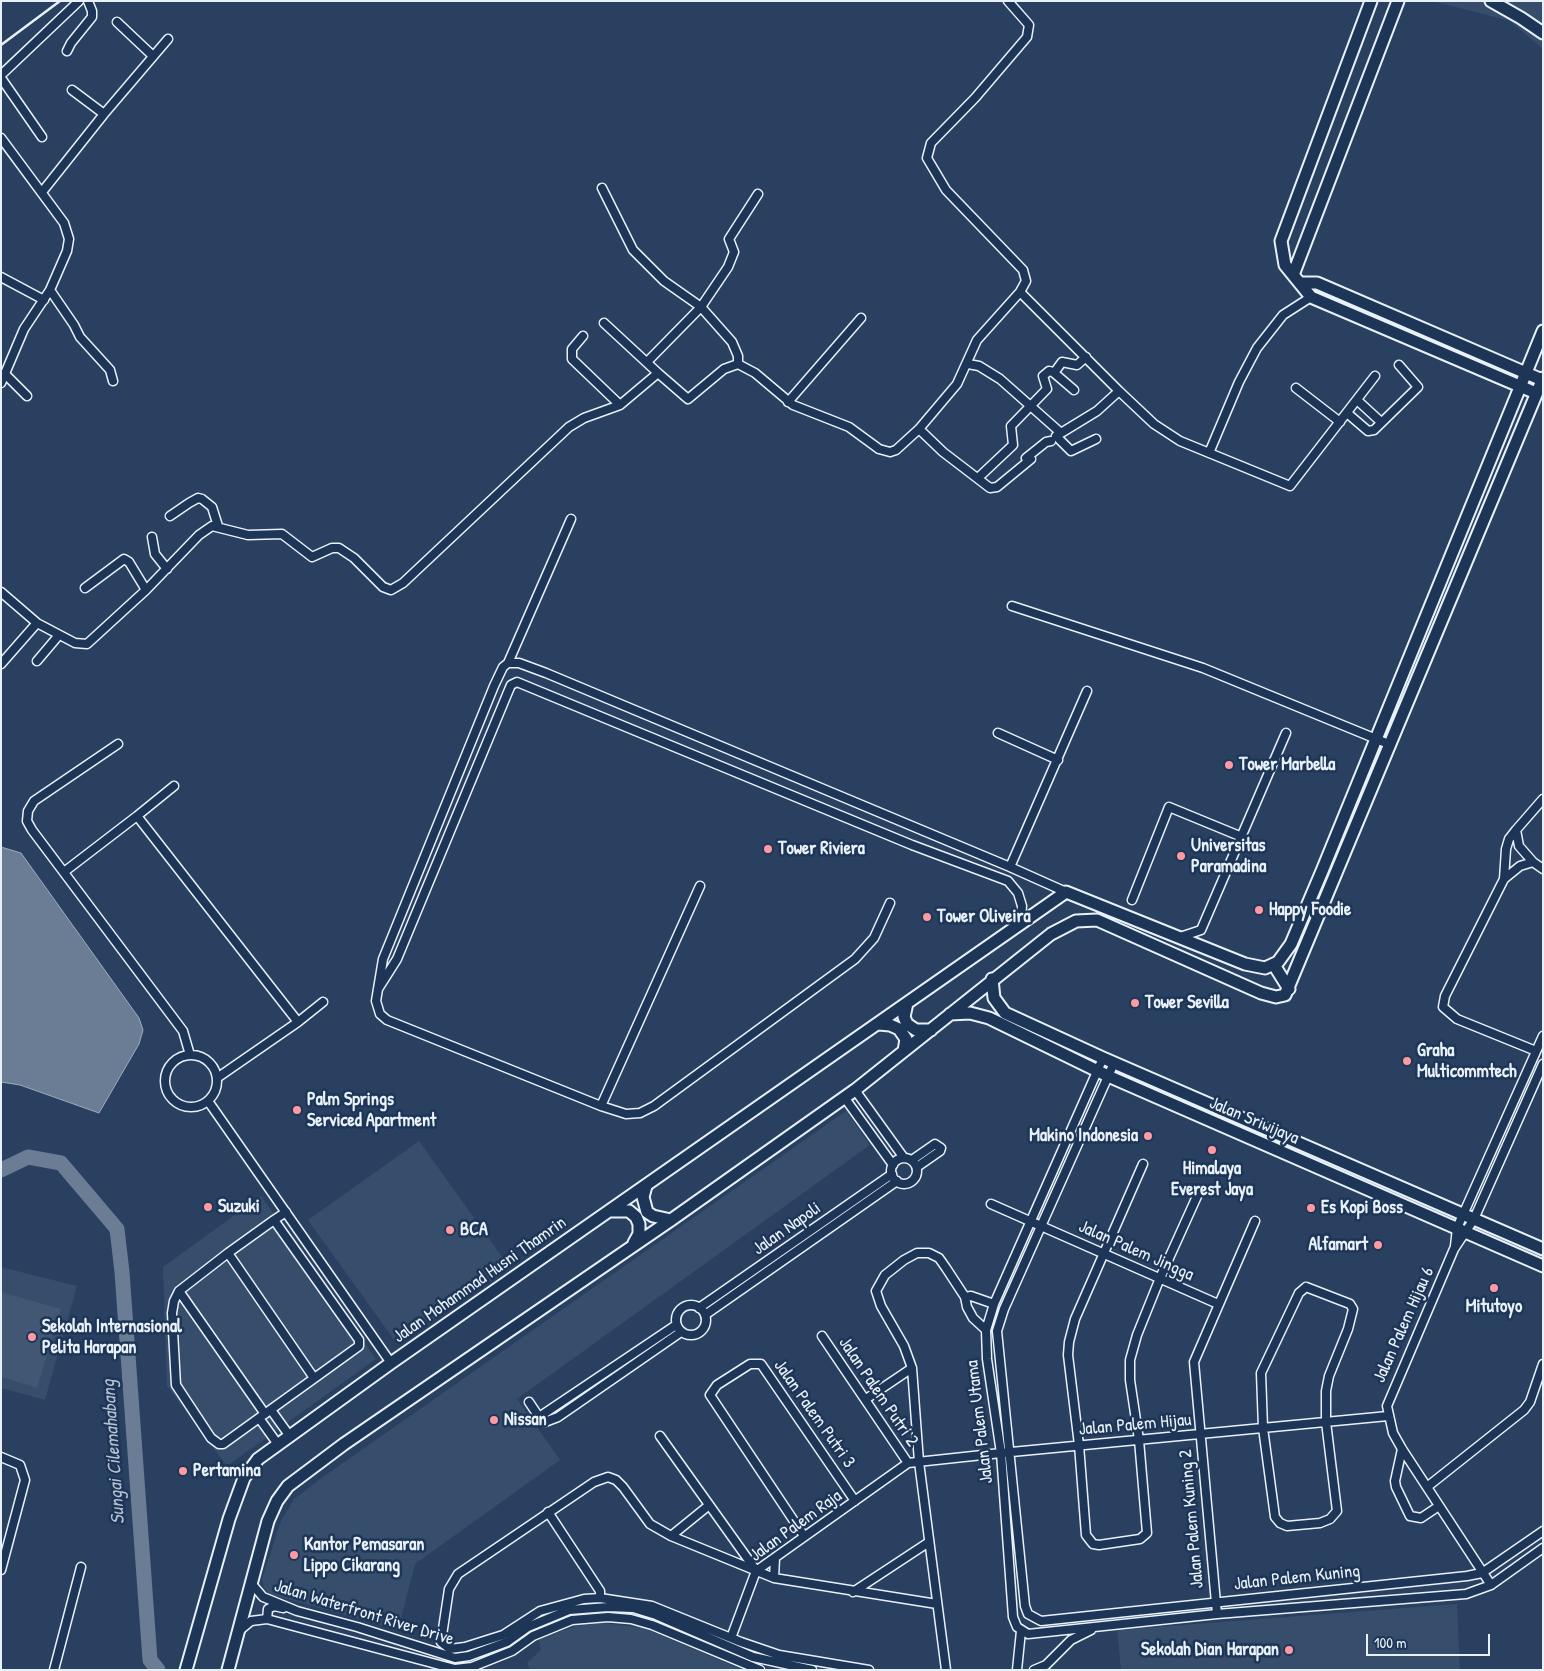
<!DOCTYPE html>
<style>
body{margin:0}
#map{position:relative;width:1544px;height:1671px;overflow:hidden;background:#294061;font-family:"Patrick Hand",sans-serif}
canvas{display:block}
.frame{position:absolute;inset:0;border:2px solid #e8f1f8;pointer-events:none}
.scale{position:absolute;left:1366px;top:1634px;width:124px;height:22px;box-sizing:border-box;border:2px solid #e8f1f8;border-top:0;padding-left:6px;font-size:15px;line-height:18px;white-space:nowrap;color:#e8f1f8;-webkit-text-stroke:4px #1d3557;paint-order:stroke}
</style>
<div id="map">
<canvas width="1544" height="1671"></canvas>
<div class="frame"></div>
<div class="scale">100 m</div>
</div>
<script>
const ctx = document.querySelector('canvas').getContext('2d');
ctx.lineJoin = 'round';
function fill(path, color) {
  ctx.fillStyle = color;
  ctx.fill(path, 'evenodd');
}
function poly(rows) {
  const path = new Path2D();
  for (const r of rows) {
    if (r.length === 3) {
      path.moveTo(r[0] + r[2], r[1]);
      path.arc(r[0], r[1], r[2], 0, 2 * Math.PI);
      continue;
    }
    path.moveTo(r[0], r[1]);
    for (let i = 2; i < r.length; i += 2) path.lineTo(r[i], r[i + 1]);
  }
  return path;
}
function trace(path, color, width, dash) {
  ctx.strokeStyle = color;
  ctx.lineWidth = width;
  ctx.lineCap = dash ? 'butt' : 'round';
  ctx.setLineDash(dash || []);
  ctx.stroke(path);
}
function write(font, color, halo, rows, align = 'center') {
  ctx.font = font + ' "Patrick Hand",sans-serif';
  ctx.lineWidth = 5;
  ctx.setLineDash([]);
  ctx.textBaseline = 'middle';
  ctx.strokeStyle = halo;
  ctx.fillStyle = color;
  for (const [text, x, y, turn = 0] of rows) {
    ctx.save();
    ctx.translate(x, y);
    ctx.rotate((+turn || 0) * Math.PI / 180);
    ctx.textAlign = isNaN(turn) ? turn : align;
    if (halo) ctx.strokeText(text, 0, 0);
    ctx.fillText(text, 0, 0);
    ctx.restore();
  }
}
const built = poly([
 [1432,1,1543,1,1543,49,1510,21],
 [846,1111,870,1145,517,1399,560,1460,415,1564,398,1630,270,1594,264,1588,262,1579,281,1521,294,1499,320,1479],
 [419,1141,510,1268,397,1344,308,1220],
 [261,1196,376,1359,227,1466,167,1386,163,1267],
 [1,1267,77,1286,45,1400,1,1388],
 [1457,1604,1460,1670,1121,1670,1117,1630],
 [603,1623,644,1628,743,1670,530,1670,527,1663,541,1650,539,1639,576,1626]
]);
const green = poly([
 [1,1292,61,1309,37,1388,1,1377]
]);
const water = poly([
 [1,847,21,853,139,1018,143,1030,139,1044,99,1113,20,1085,1,1082,1,847]
]);
const river = poly([
 [1,1170,28,1157,61,1163,117,1229,122,1272,150,1660,158,1670]
]);
const street = poly([
 [117,22,153,56],
 [67,51,71,43,92,17,92,11,88,1],
 [1,75,79,1],
 [1,78,42,137],
 [72,90,104,114],
 [1,138,64,223,69,239,67,251,50,290,24,329,1,383],
 [602,188,633,250,664,281,701,307,728,267,734,252,729,239,758,194],
 [42,192,104,114,168,39],
 [1,277,44,300],
 [50,290,74,325,80,337,110,370,113,381],
 [1020,292,1119,391],
 [604,323,658,373],
 [583,336,572,349,572,359,620,405],
 [647,362,701,307,732,342,738,356,738,364],
 [968,364,979,366,1000,379,1061,433,1097,411,1119,391,1154,424,1180,441,1290,486,1375,376],
 [1054,373,1062,362,1077,365,1086,357],
 [6,375,27,396],
 [1296,388,1340,422],
 [1357,400,1381,422],
 [788,402,861,318],
 [1347,413,1368,431,1374,430,1418,387,1399,365],
 [919,429,943,452,990,488,997,487,1031,459],
 [1056,436,1071,451,1096,439],
 [1209,453,1239,382,1257,348,1283,315,1311,297],
 [1027,460,1026,458,1046,442,1051,441],
 [978,478,1013,445,1011,426,1047,389,1043,376,1049,371,1053,372,1074,390],
 [170,516,189,503,198,498,202,499,212,507,218,526],
 [571,519,508,663,503,667,494,686,383,959,376,1001,380,1014,387,1020,601,1106,626,1114,640,1113,654,1106,855,959,874,938,890,903],
 [152,537,155,554,167,569],
 [85,588,124,559,129,562,146,590],
 [1,592,37,623,75,643,87,644,146,590,199,535,212,526,248,535,282,534,312,557,332,548,339,548,354,558,383,587,391,590,403,583,569,427,584,418,620,405,658,373,688,399,724,369,738,364,755,373,793,405,849,427,879,449,890,452,896,450,919,429,957,384,977,340,1020,292,1026,281,1023,270,946,190,927,158,931,143,975,98,1027,37,1029,25,1008,1],
 [1012,606,1203,668,1391,745],
 [37,661,59,635],
 [508,663,519,663,546,673,1010,867,1066,892],
 [1,664,37,623],
 [998,733,1058,760],
 [118,744,34,801,28,811,27,821,32,830,183,1031,190,1055],
 [137,816,174,786],
 [1516,830,1543,799],
 [1533,862,1543,869],
 [1010,867,1087,691],
 [64,872,137,816,298,1022,217,1078],
 [1504,879,1506,849,1509,839,1516,830,1519,846,1533,862,1520,866,1504,879,1445,996,1443,1007,1457,1019,1536,1051],
 [1132,900,1169,807,1242,837],
 [1180,937,1201,930,1286,733],
 [378,989,397,959,508,692,511,685,517,682,912,845,1008,881,1018,893,1022,906,1020,925],
 [298,1022,323,1002],
 [191,1081,26],
 [1103,1058,994,1304,986,1330,987,1359,1001,1453,1013,1617,1017,1627,1028,1634,1217,1614,1466,1594,1491,1585,1543,1548],
 [1114,1063,1004,1309,997,1331,1025,1606,1028,1614,1041,1621,1467,1576,1482,1573,1543,1531],
 [855,1090,904,1158],
 [844,1097,893,1165],
 [208,1101,391,1363],
 [601,1106,700,886],
 [904,1171,13],
 [912,1160,935,1144,941,1148,940,1151,917,1167],
 [1143,1164,1075,1319,1069,1342,1068,1355,1079,1445,1086,1535,1093,1544,1099,1545,1140,1539,1147,1533,1139,1440,1130,1380,1130,1360,1137,1335,1160,1278,1198,1194],
 [991,1204,1218,1304],
 [274,1220,359,1340,359,1346,223,1444,219,1444,211,1438,176,1385,172,1313,174,1301,179,1291,228,1253,274,1220,286,1212],
 [1455,1246,1457,1228,1543,1036],
 [228,1253,314,1378],
 [1306,1287,1350,1304,1353,1309,1348,1329,1329,1376,1326,1391,1326,1422,1337,1511,1330,1519,1320,1523,1287,1526,1280,1523,1275,1517,1263,1428,1261,1373,1299,1293,1306,1287],
 [179,1291,265,1414],
 [965,1297,971,1296,994,1304],
 [691,1320,15],
 [699,1308,892,1174],
 [705,1315,897,1181],
 [676,1325,539,1417,545,1422,558,1417,681,1332],
 [822,1336,908,1463],
 [866,1399,912,1368],
 [529,1402,539,1417],
 [271,1410,289,1435],
 [259,1418,277,1443],
 [660,1436,755,1569],
 [1402,1449,1395,1481,1396,1487,1410,1516,1421,1518,1439,1506],
 [1,1457,20,1465,25,1480,1,1570],
 [1427,1487,1524,1410,1530,1402,1543,1364],
 [548,1512,600,1591,600,1598],
 [671,1536,708,1506],
 [804,1536,710,1395,717,1385,750,1364,761,1364,855,1501],
 [774,1578,775,1558],
 [251,1583,263,1597,297,1611,357,1627,455,1658,469,1656,507,1642,528,1627,569,1610,608,1607,633,1608,656,1615,753,1657,812,1670],
 [1491,1585,1402,1449,1393,1433,1387,1406,1454,1249,1474,1219,1543,1064],
 [853,1592,929,1542],
 [1217,1614,1194,1362,1255,1221],
 [267,1619,268,1609,274,1606,283,1608],
 [239,1631,251,1621,267,1619,455,1669,472,1667,512,1651,533,1636,572,1620,608,1617,631,1619,652,1625,760,1670],
 [731,1638,756,1571,908,1463,1001,1453,1388,1416],
 [54,1670,81,1567],
 [869,1670,779,1655,741,1642,652,1606,600,1598,584,1599,540,1611,503,1635,465,1647,450,1649,441,1642,449,1589,458,1574,594,1482,608,1477,616,1480,623,1487,650,1524,671,1536,774,1578,937,1604],
 [946,1670,919,1462,912,1368,904,1346,881,1306,876,1291,885,1275,904,1260,917,1253,929,1253,939,1258,946,1268,965,1297,967,1307,973,1318,986,1330],
 [1017,1670,1021,1631],
 [1034,1670,1046,1665,1071,1640,1091,1630]
]);
const secondary = poly([
 [1371,1,1281,241,1285,265,1311,297,1536,393],
 [1491,1,1521,18,1543,33],
 [1293,275,1398,1],
 [1301,283,1317,283,1542,380],
 [1274,965,1289,989],
 [992,979,994,998,1005,1013,1103,1058,1543,1249],
 [907,1003,904,1017,907,1024,916,1030,931,1030],
 [950,1014,970,1013,989,1018,1108,1076,1543,1266],
 [879,1024,890,1025,899,1029,906,1039,904,1051],
 [646,1186,643,1197,647,1212,653,1216,671,1220],
 [610,1211,629,1211,636,1217,639,1224,639,1234,634,1243],
 [186,1670,229,1519,244,1478,258,1459,391,1363,1066,892,1245,964,1265,968,1278,962,1291,944,1322,871,1543,331],
 [228,1670,268,1521,277,1501,288,1486,344,1444,671,1220,855,1090,1051,934,1076,921,1097,920,1261,993,1276,997,1285,995,1543,378]
]);
const rail = poly([
 [1,45,60,1]
]);
const markers = [
 [1229,765,5,"#ff9aa2"],
 [768,849,5,"#ff9aa2"],
 [1181,856,5,"#ff9aa2"],
 [1259,910,5,"#ff9aa2"],
 [927,917,5,"#ff9aa2"],
 [1135,1003,5,"#ff9aa2"],
 [1407,1061,5,"#ff9aa2"],
 [297,1110,5,"#ff9aa2"],
 [1148,1136,5,"#ff9aa2"],
 [1212,1150,5,"#ff9aa2"],
 [208,1207,5,"#ff9aa2"],
 [1311,1208,5,"#ff9aa2"],
 [450,1230,5,"#ff9aa2"],
 [1378,1245,5,"#ff9aa2"],
 [1494,1288,5,"#ff9aa2"],
 [32,1337,5,"#ff9aa2"],
 [494,1420,5,"#ff9aa2"],
 [183,1471,5,"#ff9aa2"],
 [294,1555,5,"#ff9aa2"],
 [1289,1650,5,"#ff9aa2"]
];
const poiNames = [
 ["Tower Marbella",1239,765],
 ["Universitas",1191,846],
 ["Paramadina",1191,867],
 ["Tower Riviera",778,849],
 ["Happy Foodie",1269,910],
 ["Tower Oliveira",937,917],
 ["Tower Sevilla",1145,1003],
 ["Graha",1417,1051],
 ["Multicommtech",1417,1072],
 ["Palm Springs",307,1100],
 ["Serviced Apartment",307,1121],
 ["Makino Indonesia",1138,1136,"right"],
 ["Himalaya",1212,1169,"center"],
 ["Everest Jaya",1212,1190,"center"],
 ["Suzuki",218,1207],
 ["Es Kopi Boss",1321,1208],
 ["BCA",460,1230],
 ["Alfamart",1368,1245,"right"],
 ["Mitutoyo",1494,1307,"center"],
 ["Sekolah Internasional",42,1327],
 ["Pelita Harapan",42,1348],
 ["Nissan",504,1420],
 ["Pertamina",193,1471],
 ["Kantor Pemasaran",304,1545],
 ["Lippo Cikarang",304,1566],
 ["Sekolah Dian Harapan",1279,1650,"right"]
];
const streetNames = [
 ["Jalan Sriwijaya",1254,1121,23],
 ["Jalan Napoli",787,1229,-35],
 ["Jalan Palem Jingga",1136,1251,24],
 ["Jalan Mohammad Husni Thamrin",480,1280,-35],
 ["Jalan Palem Hijau 6",1404,1325,-66],
 ["Jalan Palem Putri 2",878,1392,56],
 ["Jalan Palem Putri 3",814,1414,55],
 ["Jalan Palem Utama",980,1422,-97],
 ["Jalan Palem Hijau",1135,1425,-5],
 ["Jalan Palem Kuning 2",1192,1519,-95],
 ["Jalan Palem Raja",796,1526,-36],
 ["Jalan Palem Kuning",1297,1578,-6],
 ["Jalan Waterfront River Drive",364,1613,17]
];
const waterNames = [
 ["Sungai Cilemahabang",114,1452,-94]
];
fill(built, '#364d6b');
fill(green, '#415774');
fill(water, '#6b7c95');
trace(water, '#9dabbd', 1);
trace(river, '#6b7c95', 15);
trace(street, '#e8f1f8', 11);
trace(secondary, '#e8f1f8', 15);
trace(street, '#1d3557', 8);
trace(secondary, '#1d3557', 11);
trace(rail, '#e8f1f8', 2.5);
for (const [x, y, r, color] of markers) {
  const dot = new Path2D();
  dot.arc(x, y, r, 0, 2 * Math.PI);
  ctx.fillStyle = color;
  ctx.fill(dot);
  trace(dot, '#1d3557', 2);
}
write('bold 18px', '#e8f1f8', '#1d3557', poiNames, 'left');
write('18px', '#e8f1f8', '#1d3557', streetNames);
write('italic 19px', '#b6c2d0', '#1d3557', waterNames);
</script>
